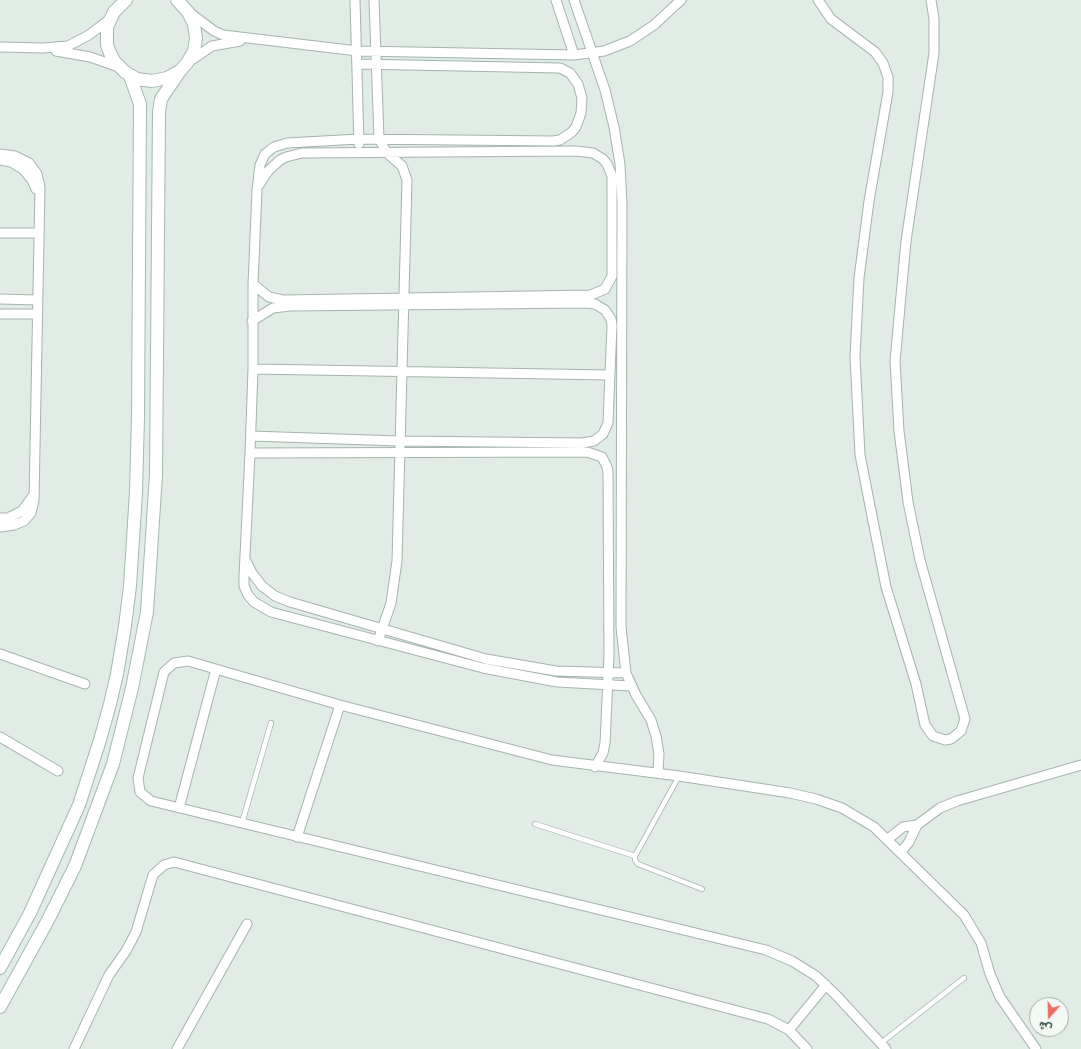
<!DOCTYPE html>
<meta charset="utf-8">
<style>
body{margin:0}
#map{position:relative;width:1081px;height:1049px;overflow:hidden;background:#e2ece6;font-family:"Space Grotesk",Vazirmatn,sans-serif}
canvas{display:block}
.north{position:absolute;left:1029px;top:997px;width:40px;height:40px;box-sizing:border-box;background:#f3f9f5;border:1px solid #a0aea7;border-radius:50%;rotate:200deg;font-size:11px;font-weight:700;line-height:16px;text-align:center;color:#233d32}
.north::after{content:'';display:block;margin:auto;width:14px;height:18px;background:#ed6d60;clip-path:polygon(50% 0,100% 100%,50% 72%,0 100%)}
</style>
<div id="map">
<canvas width="1081" height="1049"></canvas>
<div class="north">ش</div>
</div>
<script>
const ctx = document.querySelector('canvas').getContext('2d');
ctx.lineJoin = 'round';
function poly(rows) {
  const path = new Path2D();
  for (const r of rows) {
    path.moveTo(r[0], r[1]);
    for (let i = 2; i < r.length; i += 2) path.lineTo(r[i], r[i + 1]);
  }
  return path;
}
function trace(path, color, width, dash) {
  ctx.strokeStyle = color;
  ctx.lineWidth = width;
  ctx.lineCap = dash ? 'butt' : 'round';
  ctx.setLineDash(dash || []);
  ctx.stroke(path);
}
const lane = poly([
 [679,776,635,856,635,860,638,864,702,889],
 [242,823,271,723],
 [535,824,635,856],
 [881,1043,964,978]
]);
const street = poly([
 [355,0,359,144],
 [374,0,379,138,386,152,402,166,407,180,397,561,391,603,378,641],
 [556,0,574,55],
 [574,0,605,90,614,127,620,164,622,202,621,627,626,673,636,695,651,720,656,736,659,754,658,773],
 [818,0,831,19,875,52,883,63,888,77,888,92,869,201,859,278,855,357,860,455,886,587,916,684,925,725,933,736,945,740,951,739,961,731,965,719,920,560,908,502,899,431,895,361,906,241,934,53,934,19,931,0],
 [189,12,214,31,223,35,358,51,574,55,604,51,630,41,654,25,681,0],
 [0,47,43,48,68,46,89,35,110,19],
 [56,51,90,57,119,67],
 [190,61,212,46,240,41],
 [358,64,560,68,570,73,578,84,582,98,581,113,576,127,572,132,560,140,553,141,359,139,287,143,274,147,265,154,260,165,257,190,253,284,253,369,250,453,244,576,244,586,248,595,254,602,271,612,483,668,557,682,631,686],
 [0,154,15,156,29,163,37,174,40,187,34,500,31,513,24,521,14,525,0,527],
 [0,160,11,162,23,169,32,180,36,189],
 [0,233,38,233],
 [253,284,269,297,283,300,591,295,605,289,612,276,612,176,607,164,603,159,593,153,576,151,302,153,286,157,280,160,268,171,259,185],
 [0,299,37,300],
 [0,314,37,314],
 [253,369,610,375],
 [251,436,399,441,582,443,594,441,603,434,608,423,612,325,611,319,605,310,595,304,585,303,290,306,273,308,252,321],
 [250,453,587,452,602,457,607,467,608,472,609,657,605,743,603,753,595,767],
 [0,518,8,518,22,511,33,496],
 [246,561,252,573,262,586,275,596,290,602,486,659,556,671,626,673],
 [0,654,85,684],
 [0,737,58,771],
 [179,808,216,669],
 [297,837,340,705],
 [888,839,903,827,917,825],
 [901,852,909,842,917,825,940,808,957,801,1081,765],
 [789,1030,826,985],
 [74,1049,109,975,126,951,136,932,153,875,164,865,174,862,768,1019,789,1030,807,1049],
 [177,1049,247,924],
 [886,1049,836,995,816,976,792,961,766,950,151,801,140,792,138,778,164,672,174,663,188,661,340,705,552,760,679,776,790,793,816,799,842,808,874,827,964,915,981,943,990,974,1000,997,1036,1049]
]);
const secondary = poly([
 [126,0,114,12,107,27,107,45,110,53,114,61,125,72,137,79,152,81,167,78,180,71,187,63,194,51,196,38,194,24,188,12,177,0],
 [0,968,30,913,79,805,100,740,110,704,117,674,125,626,130,586,136,492,138,417,140,104,130,76],
 [0,1007,48,920,75,866,113,764,132,688,147,612,156,475,159,112,161,99,180,71]
]);
trace(lane, '#a5b4ac', 6);
trace(street, '#a5b4ac', 11);
trace(secondary, '#a4baaf', 14);
trace(lane, '#fff', 4.5);
trace(street, '#fff', 9);
trace(secondary, '#fff', 12);
</script>
